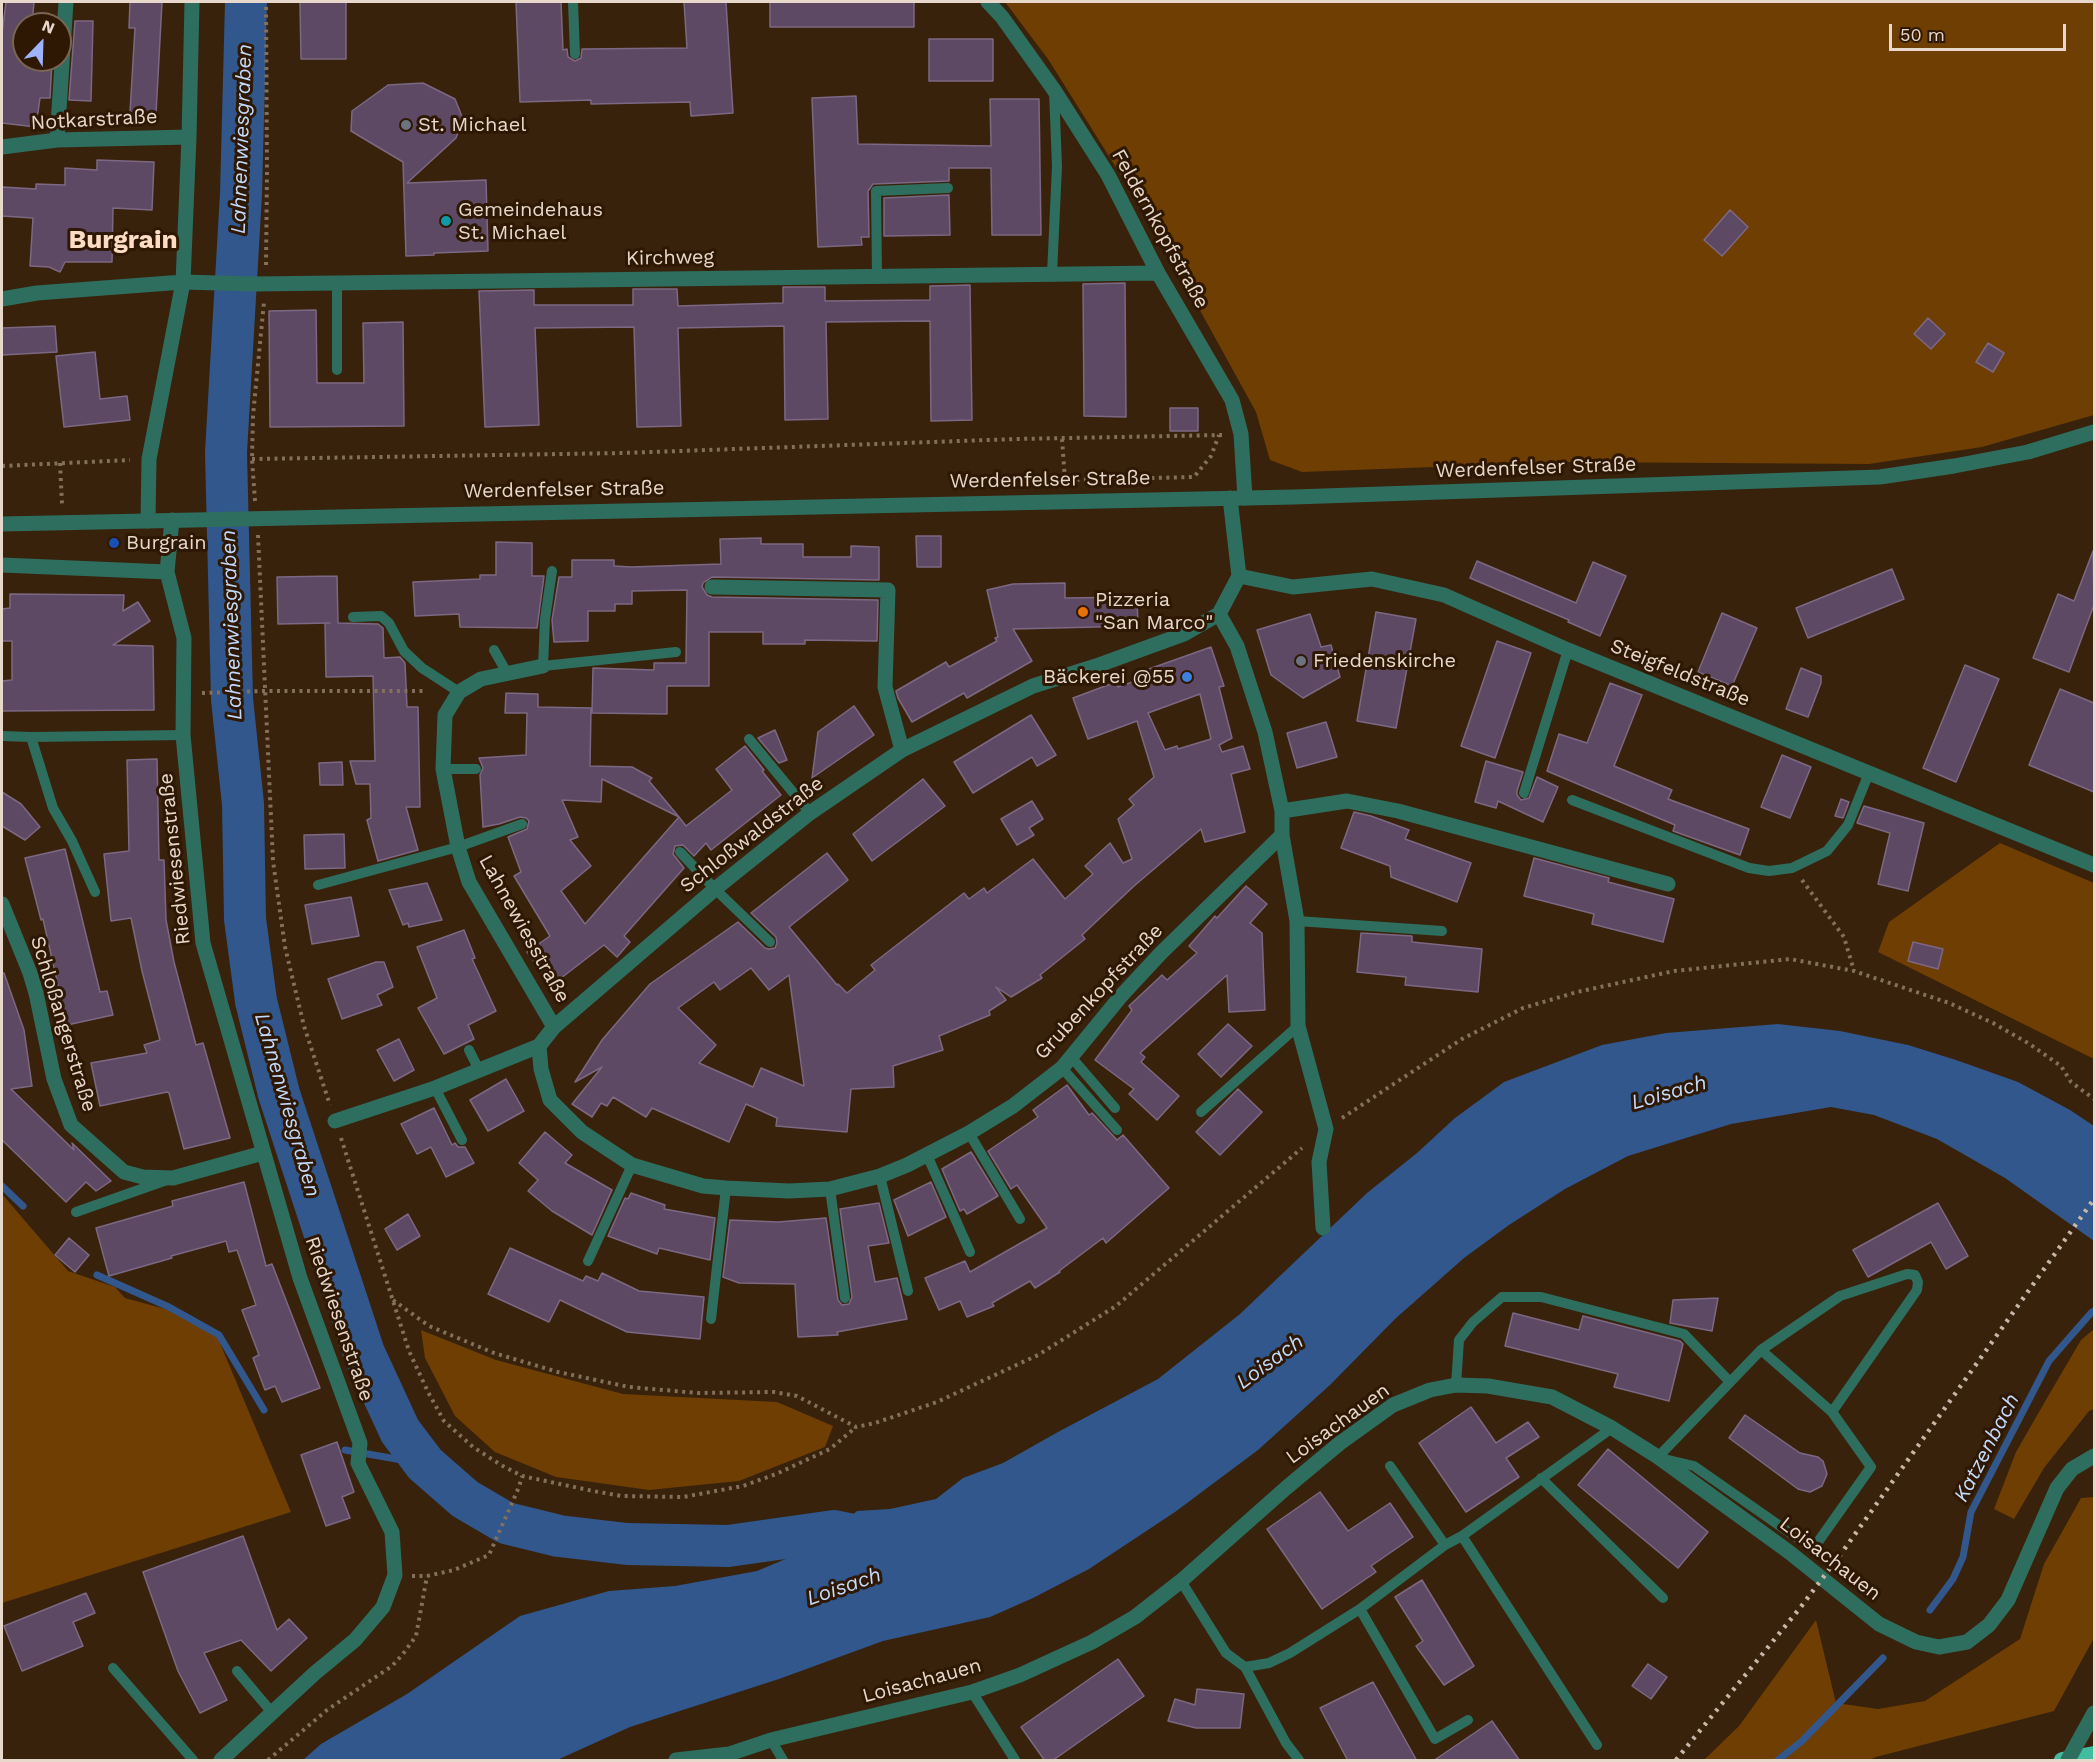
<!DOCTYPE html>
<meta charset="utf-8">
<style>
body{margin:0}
#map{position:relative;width:2096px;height:1762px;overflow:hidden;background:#38220c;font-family:"Work Sans",sans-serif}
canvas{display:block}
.frame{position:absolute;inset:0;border:3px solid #e7d8cb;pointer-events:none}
.north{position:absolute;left:12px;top:12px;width:60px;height:60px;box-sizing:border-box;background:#2e1803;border:2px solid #786553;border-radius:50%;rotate:23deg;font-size:16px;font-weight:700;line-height:24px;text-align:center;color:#e7d8cb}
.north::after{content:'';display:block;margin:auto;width:21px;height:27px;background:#9db4fd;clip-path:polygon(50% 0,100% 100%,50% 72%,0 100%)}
.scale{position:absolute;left:1889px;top:24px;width:177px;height:27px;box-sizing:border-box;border:3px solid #e7d8cb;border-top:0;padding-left:8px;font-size:18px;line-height:21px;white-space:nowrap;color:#e7d8cb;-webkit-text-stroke:4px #2e1803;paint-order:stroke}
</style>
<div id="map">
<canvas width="2096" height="1762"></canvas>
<div class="frame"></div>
<div class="north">N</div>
<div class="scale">50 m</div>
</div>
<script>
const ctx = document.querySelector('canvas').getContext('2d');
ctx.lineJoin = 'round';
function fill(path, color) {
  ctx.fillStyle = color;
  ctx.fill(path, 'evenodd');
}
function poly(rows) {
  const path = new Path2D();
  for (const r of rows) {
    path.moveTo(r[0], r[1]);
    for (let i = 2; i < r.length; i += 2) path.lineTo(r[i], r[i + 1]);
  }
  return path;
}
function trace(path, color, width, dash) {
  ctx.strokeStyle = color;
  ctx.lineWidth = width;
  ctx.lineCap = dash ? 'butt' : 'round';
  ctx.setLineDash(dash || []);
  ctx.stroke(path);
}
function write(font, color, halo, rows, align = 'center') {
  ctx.font = font + ' "Work Sans",sans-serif';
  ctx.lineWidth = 6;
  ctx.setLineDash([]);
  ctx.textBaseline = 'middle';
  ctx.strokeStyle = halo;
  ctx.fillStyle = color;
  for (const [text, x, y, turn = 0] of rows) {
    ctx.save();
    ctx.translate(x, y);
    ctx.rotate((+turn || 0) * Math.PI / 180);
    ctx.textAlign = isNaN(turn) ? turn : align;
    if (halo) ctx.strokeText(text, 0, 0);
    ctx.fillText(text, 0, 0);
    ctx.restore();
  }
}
const green = poly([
 [1005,2,2094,2,2094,415,1982,447,1869,464,1565,462,1302,472,1270,460,1256,412,1159,236,1048,59],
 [2000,843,2094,883,2094,1059,1878,952,1889,922],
 [2,1194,68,1271,115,1287,125,1298,169,1310,217,1336,291,1512,2,1603],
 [2094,1329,2094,1409,2089,1411,2044,1468,2014,1519,1994,1509,2016,1452,2047,1398,2081,1340],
 [421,1330,496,1360,623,1394,777,1402,833,1426,825,1447,739,1481,649,1490,556,1477,495,1452,455,1416,425,1358],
 [2094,1497,2094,1638,2054,1711,1876,1757,1869,1760,1704,1760,1739,1726,1816,1620,1836,1703,1878,1709,1925,1701,2020,1639,2044,1564,2081,1498]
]);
const water = poly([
 [1778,1024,1840,1031,1908,1045,1956,1060,2018,1082,2070,1110,2094,1126,2094,1241,2005,1178,1937,1139,1874,1115,1831,1107,1731,1124,1628,1156,1565,1189,1509,1225,1464,1258,1395,1319,1330,1385,1258,1450,1175,1512,1089,1569,1033,1598,990,1617,883,1641,779,1679,630,1727,557,1760,303,1760,321,1744,407,1694,520,1616,609,1591,675,1586,757,1571,814,1547,857,1511,890,1509,936,1499,963,1478,1003,1463,1058,1432,1158,1379,1240,1314,1367,1193,1417,1153,1455,1118,1504,1082,1602,1045,1666,1033]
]);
const stream = poly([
 [2,1186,23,1206],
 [97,1275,169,1307,219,1335,264,1410],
 [345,1450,425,1464],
 [1930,1610,1953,1579,1963,1557,1971,1512,2049,1361,2091,1313,2094,1311],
 [1778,1760,1802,1741,1883,1658]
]);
const river = poly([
 [246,2,241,194,226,452,232,699,243,804,245,919,256,1001,279,1094,364,1353,400,1431,425,1464,465,1499,506,1523,559,1536,627,1544,728,1546,834,1531,889,1542]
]);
const building = poly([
 [6,2,34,2,32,24,24,24,24,60,52,60,50,98,40,98,36,127,2,123,2,34,6,2],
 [130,2,162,2,156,114,130,112,135,28,129,28,130,2],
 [300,2,346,2,346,59,301,59,300,2],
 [516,2,561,2,563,50,567,49,568,57,575,61,581,58,582,49,687,48,684,2,726,2,733,113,691,116,690,102,591,104,591,100,520,102,516,2],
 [770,2,914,2,914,27,770,27,770,2],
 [75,21,93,21,91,101,69,100,75,21],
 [929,39,993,39,993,81,929,81,929,39],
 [423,83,455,99,463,119,456,138,407,183,486,180,488,251,434,253,434,255,406,256,403,162,351,131,352,111,388,85,423,83],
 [856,96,858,144,991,146,990,99,1039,99,1041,235,992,235,991,168,949,168,949,181,873,184,868,191,869,237,861,237,862,245,818,247,812,98,856,96],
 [97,160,154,162,152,210,113,208,112,262,65,262,60,272,49,267,30,266,33,218,2,216,2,187,36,189,36,184,65,185,65,168,97,170,97,160],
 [949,195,950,235,884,236,884,198,949,195],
 [1730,210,1748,227,1722,256,1704,240,1730,210],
 [1125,283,1126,417,1084,416,1083,284,1125,283],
 [970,285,972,420,931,421,930,321,826,322,828,419,785,420,784,326,678,328,681,426,637,427,634,327,535,328,539,425,485,427,479,291,534,290,534,305,633,305,633,289,677,289,678,306,783,303,783,287,825,287,825,301,930,300,930,286,970,285],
 [316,310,317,383,364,383,363,323,403,322,404,426,270,427,269,311,316,310],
 [1928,318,1945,334,1931,349,1914,334,1928,318],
 [55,326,57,352,2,355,2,328,55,326],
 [1988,343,2004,353,1993,372,1976,362,1988,343],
 [95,352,100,399,127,396,130,420,64,427,56,356,95,352],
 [1170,408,1198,408,1198,431,1170,431,1170,408],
 [916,536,941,536,941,567,917,567,916,536],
 [761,538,761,544,803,544,803,557,851,557,851,546,879,547,879,580,712,577,703,583,702,587,707,595,712,597,878,600,877,641,805,640,805,644,763,644,763,632,709,632,709,686,667,686,667,714,592,713,593,668,654,670,654,663,686,663,687,590,632,591,632,604,615,604,615,611,588,611,588,641,554,642,552,620,559,577,572,577,572,560,614,560,614,566,631,567,721,564,720,539,761,538],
 [496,542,532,543,532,576,544,576,537,628,460,627,459,614,415,616,413,582,480,579,480,575,496,575,496,542],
 [2093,551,2094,605,2069,672,2033,658,2058,594,2074,601,2093,551],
 [1477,561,1576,603,1593,562,1626,576,1600,636,1568,622,1569,620,1470,578,1477,561],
 [1892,569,1904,599,1808,638,1796,608,1892,569],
 [337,576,338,623,378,624,383,628,384,658,400,657,405,663,407,707,418,707,420,807,406,807,418,850,378,861,367,820,371,818,370,784,356,784,350,761,375,761,373,676,326,677,325,623,330,623,278,624,277,577,337,576],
 [1065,583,1065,598,1137,597,1138,626,1013,629,1032,661,967,698,964,693,912,722,898,698,896,691,946,662,949,667,997,641,995,638,998,637,987,590,1013,584,1065,583],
 [10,594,124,595,123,611,138,602,150,621,113,645,153,646,154,710,2,711,2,681,12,680,12,641,2,641,2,609,10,608,10,594],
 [1376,612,1416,619,1396,728,1357,721,1376,612],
 [1722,613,1757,628,1732,686,1698,672,1722,613],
 [1310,614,1321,647,1331,645,1340,677,1303,698,1271,675,1257,630,1310,614],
 [1497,641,1531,653,1495,758,1461,746,1497,641],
 [1211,647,1224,686,1219,687,1232,738,1219,745,1222,752,1243,746,1250,769,1231,774,1245,832,1205,842,1201,829,1134,886,1082,935,1085,939,1040,975,1042,978,1011,997,996,987,1006,1000,989,1011,990,1015,939,1036,943,1050,893,1066,894,1087,851,1089,847,1132,776,1126,777,1118,746,1104,729,1142,652,1108,646,1117,613,1097,607,1106,601,1103,592,1117,572,1104,602,1067,575,1082,602,1040,650,984,738,922,765,948,769,949,775,948,777,943,776,937,751,913,827,853,848,880,789,927,837,985,838,984,847,993,875,970,871,965,964,893,969,899,984,888,987,893,1033,859,1065,899,1093,874,1085,866,1110,843,1123,863,1132,859,1118,819,1134,805,1129,799,1154,777,1137,721,1088,739,1073,698,1116,682,1118,687,1152,675,1149,669,1211,647],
 [1200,694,1211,739,1178,749,1177,746,1165,750,1148,713,1200,694],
 [751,968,769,990,789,975,804,1086,761,1068,753,1087,699,1063,716,1045,678,1008,714,982,720,990,751,968],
 [1965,665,1999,679,1956,782,1923,768,1965,665],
 [1801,668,1821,676,1821,683,1808,717,1786,709,1801,668],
 [1610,683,1642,695,1614,766,1672,790,1668,799,1749,829,1740,855,1673,831,1675,825,1547,771,1559,734,1587,743,1610,683],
 [2060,689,2094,703,2094,792,2029,765,2060,689],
 [506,693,538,694,538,707,591,708,590,766,632,767,652,778,649,781,679,817,602,779,601,802,562,800,578,837,570,840,591,866,561,891,585,924,679,817,686,826,732,790,716,769,745,746,764,770,762,771,781,795,711,850,706,843,694,856,683,845,675,846,673,854,684,868,624,936,630,942,617,957,604,945,552,985,527,952,550,936,514,876,521,872,508,837,527,829,529,821,526,818,520,817,499,824,483,827,480,775,483,768,479,758,526,755,527,713,505,713,506,693],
 [854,706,874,735,812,778,818,732,854,706],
 [1031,715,1056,755,1037,766,1032,757,973,793,954,762,1031,715],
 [1326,722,1337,757,1297,768,1287,733,1326,722],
 [775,730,787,760,779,763,758,738,775,730],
 [1782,755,1811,767,1790,818,1761,807,1782,755],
 [157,759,159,860,164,860,166,920,174,962,196,1045,203,1043,230,1138,184,1149,169,1093,167,1092,100,1106,91,1063,147,1053,144,1045,160,1040,142,971,131,918,111,921,104,854,129,851,127,760,157,759],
 [1486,761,1523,772,1517,791,1517,795,1521,800,1529,798,1537,777,1558,787,1543,822,1498,801,1496,808,1475,802,1486,761],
 [342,762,343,785,320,785,319,763,342,762],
 [923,779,945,806,872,861,853,834,923,779],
 [2,792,21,804,40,827,25,840,2,826,2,792],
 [1841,799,1849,802,1843,818,1835,816,1841,799],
 [1032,801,1043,819,1029,828,1034,835,1017,845,1001,819,1032,801],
 [1864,806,1924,823,1908,891,1878,884,1890,833,1857,823,1864,806],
 [1354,812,1371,816,1409,830,1405,839,1471,863,1457,902,1391,877,1390,866,1341,848,1354,812],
 [344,834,345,868,305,869,304,835,344,834],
 [65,849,100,992,107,991,113,1015,67,1025,43,919,41,920,25,858,65,849],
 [1534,858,1609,878,1608,882,1674,899,1663,942,1592,924,1594,914,1524,896,1534,858],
 [427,883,442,920,409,927,408,923,403,925,389,890,427,883],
 [1246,886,1267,904,1250,923,1262,933,1265,1010,1229,1012,1227,975,1140,1053,1145,1057,1141,1062,1179,1096,1157,1120,1129,1094,1134,1089,1095,1060,1132,1010,1129,1006,1162,975,1167,980,1197,953,1189,946,1215,916,1217,918,1246,886],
 [351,897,359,936,312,944,305,905,351,897],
 [464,930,475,958,472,959,496,1011,468,1025,474,1039,444,1054,418,1008,437,998,417,947,464,930],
 [1361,933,1412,936,1412,942,1482,949,1478,992,1405,985,1406,977,1357,972,1361,933],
 [1913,942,1943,949,1938,969,1908,961,1913,942],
 [376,962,384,962,393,987,377,995,382,1005,342,1019,328,979,376,962],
 [2,973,4,973,24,1030,32,1086,11,1089,74,1150,72,1143,111,1181,96,1191,86,1182,66,1202,2,1140,2,973],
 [1228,1024,1252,1046,1221,1077,1198,1054,1228,1024],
 [399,1039,414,1070,394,1081,377,1050,399,1039],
 [506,1079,524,1111,488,1131,470,1100,506,1079],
 [1067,1085,1089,1115,1092,1113,1117,1140,1123,1135,1169,1188,1106,1243,1103,1238,1059,1271,1060,1272,1035,1288,1030,1281,992,1303,994,1306,967,1317,960,1301,939,1310,925,1278,965,1261,970,1272,1047,1228,1017,1185,1011,1189,988,1151,1038,1117,1033,1110,1067,1085],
 [1238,1089,1262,1112,1220,1155,1196,1132,1238,1089],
 [434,1108,452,1145,455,1143,458,1147,465,1147,474,1163,446,1177,431,1147,417,1154,401,1124,434,1108],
 [545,1132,572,1155,565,1163,612,1190,592,1235,552,1211,528,1191,538,1180,519,1163,545,1132],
 [971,1152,998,1196,967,1214,964,1209,960,1211,942,1169,971,1152],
 [244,1182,266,1266,272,1264,320,1388,282,1402,275,1386,265,1390,253,1358,259,1355,242,1310,256,1305,237,1250,229,1252,226,1241,171,1256,172,1258,109,1276,96,1228,173,1206,172,1201,244,1182],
 [931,1182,946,1217,908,1236,894,1200,931,1182],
 [631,1193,665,1205,664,1209,715,1218,710,1260,659,1248,657,1254,608,1236,625,1198,628,1199,631,1193],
 [879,1203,889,1243,868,1246,875,1282,897,1278,907,1319,837,1332,838,1335,798,1337,795,1284,739,1283,723,1277,730,1220,778,1222,826,1218,838,1300,842,1305,849,1304,852,1297,840,1209,879,1203],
 [1938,1203,1968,1256,1946,1269,1931,1242,1868,1277,1853,1250,1938,1203],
 [408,1214,420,1236,397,1250,385,1229,408,1214],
 [69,1238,89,1255,75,1272,55,1255,69,1238],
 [510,1248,583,1281,586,1276,598,1281,602,1273,639,1291,704,1297,700,1339,627,1332,560,1300,549,1322,488,1294,510,1248],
 [1718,1298,1712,1331,1670,1323,1673,1300,1718,1298],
 [1513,1313,1579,1330,1583,1316,1680,1341,1683,1344,1669,1401,1614,1387,1618,1374,1505,1346,1513,1313],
 [1471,1407,1496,1443,1528,1422,1539,1437,1506,1458,1519,1477,1466,1512,1419,1443,1471,1407],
 [1745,1415,1800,1453,1818,1457,1823,1461,1827,1474,1822,1486,1810,1492,1798,1489,1729,1438,1745,1415],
 [337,1442,354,1492,342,1497,350,1518,326,1526,301,1455,337,1442],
 [1608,1449,1708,1532,1678,1568,1578,1485,1608,1449],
 [1320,1492,1348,1531,1390,1503,1413,1537,1371,1566,1376,1572,1322,1609,1267,1529,1320,1492],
 [243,1536,277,1630,289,1619,307,1638,271,1671,241,1640,204,1653,227,1700,200,1713,178,1671,143,1572,243,1536],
 [1422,1580,1474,1666,1444,1685,1416,1646,1423,1641,1395,1597,1422,1580],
 [86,1593,95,1613,73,1622,83,1646,22,1671,4,1626,86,1593],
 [1118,1659,1144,1696,1052,1761,1045,1761,1021,1727,1118,1659],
 [1648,1664,1667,1677,1651,1699,1632,1686,1648,1664],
 [1373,1682,1417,1761,1348,1761,1320,1708,1373,1682],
 [1197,1689,1244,1694,1240,1728,1196,1728,1168,1721,1175,1699,1195,1705,1197,1689],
 [1492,1721,1520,1761,1433,1761,1492,1721]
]);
const path = poly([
 [266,265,267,174,266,2],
 [1062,439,1065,480,1194,477,1211,456,1219,435],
 [252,459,623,453,1016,439,1222,435],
 [60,463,62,504],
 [2,466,130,460],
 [255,501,252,459,253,416,264,302],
 [258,535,273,861,285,947,304,1026,330,1105],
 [202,693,265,691,425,691],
 [1802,880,1844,937,1854,971],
 [1342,1118,1462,1039,1523,1008,1577,992,1674,971,1790,959,1854,971,1949,1003,1993,1023,2028,1043,2061,1066,2071,1082,2094,1099],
 [341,1138,409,1351,428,1392,444,1421,473,1447,501,1465,522,1476,593,1491,622,1496,683,1497,743,1486,776,1474,830,1449,856,1427],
 [393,1300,429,1326,494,1353,558,1372,629,1387,698,1393,774,1392,797,1396,856,1427,875,1423,937,1402,1038,1355,1116,1306,1302,1148],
 [412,1576,427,1576,454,1570,489,1555,519,1487,522,1476],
 [268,1760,327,1710,392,1666,403,1654,416,1636,427,1576]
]);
const service = poly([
 [573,2,575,54],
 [1052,274,1057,166,1054,91],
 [877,277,876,191,948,188],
 [337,283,337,370],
 [552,571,545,619,543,666,676,652],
 [353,617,381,616,389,623,404,651,422,668,459,692],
 [494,650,507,673],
 [2,736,31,737,183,735],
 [31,737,53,808,72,841,95,892],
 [749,739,810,813],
 [443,769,476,769],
 [1524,793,1568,650],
 [1572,800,1749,868,1769,871,1792,868,1827,851,1848,825,1869,773],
 [680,852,715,889,770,942],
 [318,885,458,847,522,824],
 [1297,921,1442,931],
 [469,1050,479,1070],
 [1072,1058,1115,1108],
 [1062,1068,1117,1130],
 [435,1088,462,1140],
 [1201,1112,1298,1026],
 [969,1133,1020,1219],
 [927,1155,970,1252],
 [880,1176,908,1291],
 [830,1189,845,1298],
 [76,1212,167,1180],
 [588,1261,632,1165],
 [711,1319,726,1188],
 [1456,1385,1459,1340,1473,1322,1502,1297,1541,1297,1684,1334,1730,1382],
 [1658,1457,1761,1350,1840,1296,1907,1274,1915,1275,1918,1282,1917,1290,1832,1412,1761,1350],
 [1664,1459,1694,1466,1813,1549,1871,1467,1832,1412],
 [1390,1466,1445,1545],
 [1541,1478,1663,1598],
 [1462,1536,1597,1745],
 [1181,1581,1226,1653,1245,1667,1269,1663,1290,1653,1360,1609,1445,1545,1462,1536,1612,1428],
 [1360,1609,1435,1739,1468,1720],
 [1245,1667,1286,1743,1299,1760],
 [113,1668,193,1760],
 [237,1671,269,1709,271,1714],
 [972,1692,1015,1760],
 [771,1740,783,1760]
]);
const minor = poly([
 [988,2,1002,17,1054,90,1108,175,1158,273,1232,400,1241,434,1245,498],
 [57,140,66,2],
 [2,147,57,140,189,137],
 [2,299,37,293,183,282,254,284,1158,273],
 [172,520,167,572,184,638,183,735,203,943,300,1278,360,1443,358,1463,392,1532,395,1575,383,1607,355,1640,315,1673,221,1760],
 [148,521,149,459,183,282,189,137,192,2],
 [2,565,167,572],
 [1239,576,1293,587,1372,579,1444,595,1568,650,2094,865],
 [712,587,888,590,885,687,902,750],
 [1219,614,1237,646,1265,732,1282,811,1282,835,1297,921,1298,1026,1326,1129,1319,1162,1323,1228],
 [1219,614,1239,576,1230,498],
 [543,666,481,679,459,692,445,715,443,769,458,847,469,882,554,1027],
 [1282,811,1347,801,1398,811,1668,884],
 [2,904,30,973,36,993,54,1079,71,1125,124,1172,143,1177,173,1178,263,1153],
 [539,1046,541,1069,550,1100,582,1132,632,1165,703,1186,726,1188,789,1191,830,1189,880,1176,907,1165,969,1133,1013,1106,1062,1068,1121,996,1161,953,1282,835],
 [335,1121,435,1088,539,1046,554,1027,715,889,810,813,902,750,1033,686,1096,666,1184,634,1219,614],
 [676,1760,729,1754,771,1740,972,1692,1020,1675,1092,1642,1135,1617,1181,1581,1286,1488,1340,1443,1393,1405,1430,1390,1456,1385,1488,1386,1552,1397,1612,1428,1658,1457,1789,1552,1879,1624,1916,1642,1939,1647,1967,1642,1989,1625,2008,1600,2057,1488,2072,1469,2094,1456]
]);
const tertiary = poly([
 [2,524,1294,497,1880,477,1954,466,2028,452,2094,432]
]);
const trunk = poly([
 [2062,1760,2094,1754]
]);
const rail = poly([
 [1676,1760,1800,1608,1843,1551,2094,1199]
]);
const tertiaryBridge = poly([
 [2068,1760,2094,1713]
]);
const markers = [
 [406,125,6,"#6b7280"],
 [446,221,6,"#0f9aa8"],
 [114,543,6,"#1a4fb4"],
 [1083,612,6,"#e8710a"],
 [1301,661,6,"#6b7280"],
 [1187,677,6,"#3f7fe0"]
];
const streetNames = [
 ["Notkarstraße",94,120,-3],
 ["Feldernkopfstraße",1160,229,61],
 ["Kirchweg",670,258,-1],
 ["Werdenfelser Straße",1536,468,-2],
 ["Werdenfelser Straße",1050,480,-1],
 ["Werdenfelser Straße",564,490,-1],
 ["Steigfeldstraße",1680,673,22],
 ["Schloßwaldstraße",752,835,-38],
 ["Riedwiesenstraße",175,859,-96],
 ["Lahnewiesstraße",524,929,61],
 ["Grubenkopfstraße",1099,992,-47],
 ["Schloßangerstraße",63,1024,73],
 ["Riedwiesenstraße",339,1319,71],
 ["Loisachauen",1338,1424,-36],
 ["Loisachauen",1830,1559,38],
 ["Loisachauen",922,1681,-15]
];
const poiNames = [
 ["St. Michael",418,125],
 ["Gemeindehaus",458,210],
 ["St. Michael",458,233],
 ["Burgrain",126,543],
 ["Pizzeria",1095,600],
 ["\"San Marco\"",1095,623],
 ["Friedenskirche",1313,661],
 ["Bäckerei @55",1175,677,"right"]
];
const waterNames = [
 ["Lahnenwiesgraben",242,139,-88],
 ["Lahnenwiesgraben",232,625,-92],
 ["Loisach",1669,1093,-16],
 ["Lahnenwiesgraben",287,1105,74],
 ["Loisach",1270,1362,-36],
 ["Katzenbach",1987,1448,-63],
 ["Loisach",844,1587,-19]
];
const districtNames = [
 ["Burgrain",123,240]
];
fill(green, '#6e3e03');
fill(water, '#31578c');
trace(stream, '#31578c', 7);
trace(river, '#31578c', 42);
fill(building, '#5d4963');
trace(building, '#7d6883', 1.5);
trace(path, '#826f5c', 4, [3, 4.5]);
trace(service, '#2e6e5e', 10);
trace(minor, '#2e6e5e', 15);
trace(tertiary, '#2e6e5e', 15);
trace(trunk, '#42bca0', 16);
trace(rail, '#c7b7a8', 4.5, [3, 6]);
trace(tertiaryBridge, '#2e6e5e', 15);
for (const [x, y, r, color] of markers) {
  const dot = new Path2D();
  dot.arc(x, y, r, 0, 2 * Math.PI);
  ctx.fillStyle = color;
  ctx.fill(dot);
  trace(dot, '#2e1803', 2);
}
write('20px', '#e7d8cb', '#2e1803', streetNames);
write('20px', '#e7d8cb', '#2e1803', poiNames, 'left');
write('italic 21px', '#c3dafa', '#2e1803', waterNames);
write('bold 26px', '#fcddc3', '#2e1803', districtNames);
</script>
